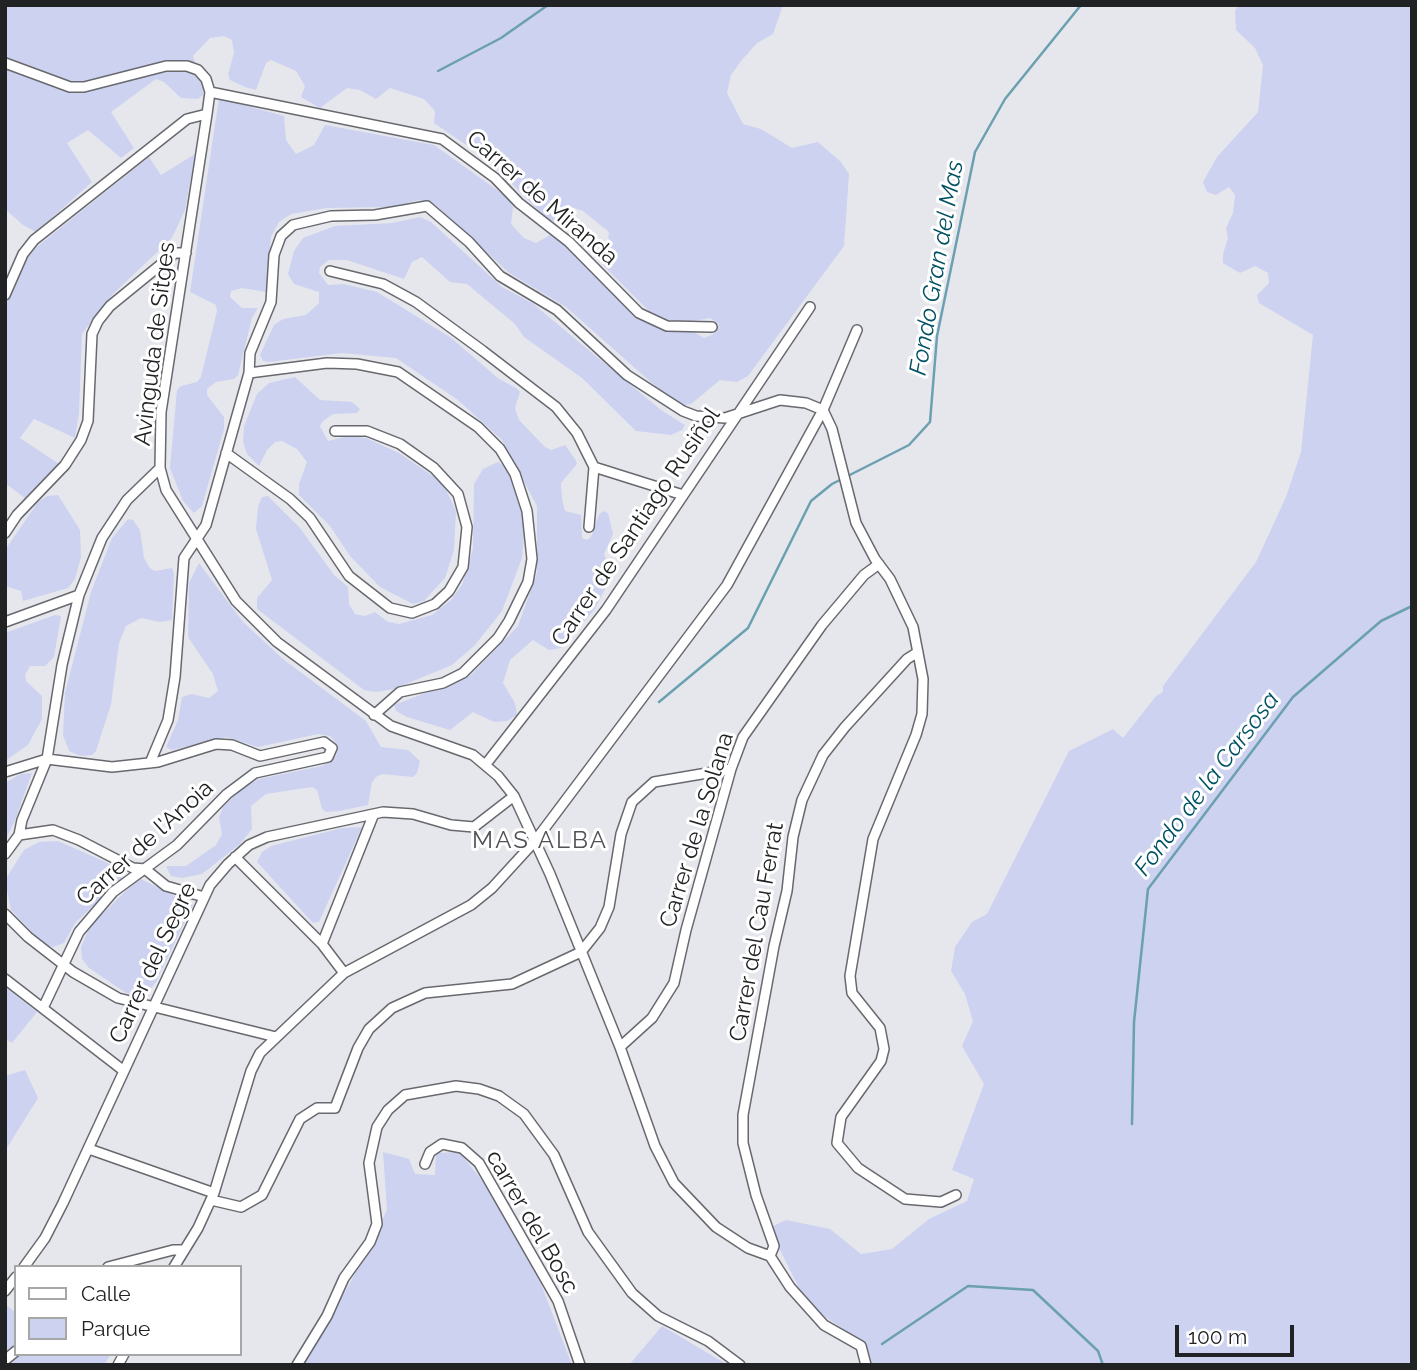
<!DOCTYPE html>
<meta charset="utf-8">
<style>
body{margin:0}
#map{position:relative;width:1417px;height:1370px;overflow:hidden;background:#e6e7ed;font-family:Raleway,sans-serif}
canvas{display:block}
.frame{position:absolute;inset:0;border:7px solid #212224;pointer-events:none}
.legend{position:absolute;left:14px;top:1265px;width:228px;height:91px;box-sizing:border-box;background:#fff;border:2px solid #a6a7a7;margin:0;padding:9px 12px;list-style:none;font-size:21px;color:#212224}
.legend li{display:flex;align-items:center;gap:14px;height:35px}
.legend b{width:35px;border:2px solid #a6a7a7}
.scale{position:absolute;left:1175px;top:1325px;width:119px;height:32px;box-sizing:border-box;border:4px solid #212224;border-top:0;padding-left:9px;font-size:21px;line-height:24px;white-space:nowrap;color:#212224;-webkit-text-stroke:5px #fff;paint-order:stroke}
</style>
<div id="map">
<canvas width="1417" height="1370"></canvas>
<div class="frame"></div>
<ul class="legend">
<li><b style="height:9px;background:#fff"></b>Calle</li>
<li><b style="height:19px;background:#cdd2f0"></b>Parque</li>
</ul>
<div class="scale">100 m</div>
</div>
<script>
const ctx = document.querySelector('canvas').getContext('2d');
ctx.lineJoin = 'round';
function fill(path, color) {
  ctx.fillStyle = color;
  ctx.fill(path, 'evenodd');
}
function poly(rows) {
  const path = new Path2D();
  for (const r of rows) {
    path.moveTo(r[0], r[1]);
    for (let i = 2; i < r.length; i += 2) path.lineTo(r[i], r[i + 1]);
  }
  return path;
}
function trace(path, color, width, dash) {
  ctx.strokeStyle = color;
  ctx.lineWidth = width;
  ctx.lineCap = dash ? 'butt' : 'round';
  ctx.setLineDash(dash || []);
  ctx.stroke(path);
}
function write(font, color, halo, rows, align = 'center') {
  ctx.font = font + ' Raleway,sans-serif';
  ctx.lineWidth = 6;
  ctx.setLineDash([]);
  ctx.textBaseline = 'middle';
  ctx.strokeStyle = halo;
  ctx.fillStyle = color;
  for (const [text, x, y, turn = 0] of rows) {
    ctx.save();
    ctx.translate(x, y);
    ctx.rotate((+turn || 0) * Math.PI / 180);
    ctx.textAlign = isNaN(turn) ? turn : align;
    if (halo) ctx.strokeText(text, 0, 0);
    ctx.fillText(text, 0, 0);
    ctx.restore();
  }
}
const green = poly([
 [5,5,783,5,773,34,757,43,741,61,731,75,727,93,743,124,761,129,792,148,818,142,841,162,849,174,844,246,748,376,737,382,720,380,691,404,685,405,662,392,566,307,509,273,436,205,419,200,391,207,327,208,291,214,279,222,271,237,266,292,242,288,231,291,230,297,242,308,258,308,252,318,238,375,234,379,216,382,207,389,207,395,224,417,224,429,202,506,194,513,183,501,170,468,177,390,181,386,197,382,201,377,217,311,216,305,190,292,219,98,284,116,286,140,296,154,314,145,325,125,434,145,507,197,513,207,511,224,524,238,536,243,550,235,555,236,608,283,634,314,659,327,694,332,704,338,714,334,719,324,710,318,678,324,649,311,602,264,598,254,608,240,609,232,583,211,571,207,554,222,548,220,487,159,434,123,435,111,424,99,390,88,376,99,360,90,347,88,320,108,301,97,305,86,296,71,271,60,266,63,256,90,245,87,230,80,228,74,234,53,232,40,224,36,210,38,193,56,203,89,203,95,198,99,181,98,164,82,156,79,111,112,134,148,121,158,88,130,67,143,92,182,36,232,23,225,5,209],
 [1238,5,1412,5,1412,1365,868,1365,863,1343,807,1304,769,1228,786,1220,830,1229,861,1254,892,1249,929,1219,967,1201,974,1179,952,1170,984,1084,962,1046,973,1021,965,994,951,971,955,947,972,922,987,914,1069,751,1113,729,1123,738,1156,696,1163,692,1163,686,1256,562,1286,497,1301,452,1313,335,1259,303,1257,295,1269,283,1268,273,1255,266,1240,273,1223,263,1223,254,1228,238,1226,228,1233,213,1235,195,1229,187,1216,195,1207,192,1203,182,1217,157,1258,112,1263,65,1255,48,1236,30,1235,11],
 [195,154,185,210,172,238,112,295,82,334,79,413,75,438,34,419,20,438,59,464,26,499,5,483,5,307,29,253,149,157,161,175],
 [420,217,431,222,502,287,532,303,661,410,685,425,682,430,671,435,636,431,582,378,524,337,515,324,467,284,450,282,422,257,412,262,404,279,347,260,329,260,320,267,319,273,328,285,344,284,377,292,450,337,499,379,516,388,520,392,515,408,519,420,545,447,551,450,565,445,575,459,577,464,561,483,562,499,565,511,581,515,582,538,587,540,591,537,599,515,603,511,608,513,613,534,604,554,612,575,595,609,561,648,549,650,533,640,510,660,503,683,515,703,517,715,507,721,494,722,473,712,450,730,407,717,396,711,394,705,470,676,518,626,537,573,537,506,502,440,458,400,396,358,342,353,269,362,263,361,260,355,274,325,283,319,306,315,319,303,319,292,294,284,288,274,294,251,303,238,335,226,392,223],
 [295,377,320,400,352,402,360,409,357,413,333,414,323,421,320,426,328,441,349,436,366,438,399,453,442,482,456,511,454,550,445,578,424,601,413,604,380,587,350,556,330,526,299,495,299,484,307,462,297,449,282,441,275,442,267,450,259,466,247,454,243,442,244,426,257,394,269,383],
 [498,462,507,468,525,524,522,558,502,611,475,645,452,665,394,689,376,692,364,690,257,609,257,598,272,580,256,529,258,507,262,497,268,496,300,528,334,575,348,587,349,604,355,614,365,616,375,612,388,622,399,624,432,615,451,600,462,585,473,549,474,484,483,469],
 [58,495,80,530,81,557,75,579,68,588,23,601,21,591,5,586,5,550,38,502,47,496],
 [128,519,133,520,140,530,144,558,150,568,155,571,172,568,174,573,172,620,160,622,141,618,126,626,119,643,111,704,96,751,92,755,81,756,69,751,63,735,65,693,91,592,112,538],
 [199,563,243,622,283,659,366,721,381,747,408,750,420,761,417,773,413,777,382,774,376,777,372,782,368,805,339,811,326,812,322,809,317,790,312,787,266,794,251,806,252,829,240,844,202,874,182,878,171,876,166,866,186,866,216,845,222,834,219,818,223,807,244,787,259,779,322,766,336,756,338,750,337,744,330,736,318,734,258,747,226,737,172,750,166,747,178,720,182,697,192,694,209,698,218,691,213,674,188,637,189,583],
 [55,615,61,616,54,657,45,666,30,666,25,675,26,681,42,696,42,719,28,745,5,761,5,633],
 [32,773,14,823,5,840,5,783,21,774],
 [362,827,319,922,313,923,257,862,262,852,271,846,342,828],
 [58,841,119,868,123,873,122,878,75,923,64,943,53,947,41,942,11,910,5,880,24,850,39,842],
 [139,878,193,905,156,982,148,992,137,997,126,993,89,968,82,959,81,947,90,926],
 [5,987,37,1012,12,1043,5,1039],
 [25,1070,38,1098,5,1151,5,1076],
 [383,1152,409,1159,415,1174,435,1175,436,1153,459,1152,489,1189,541,1284,572,1365,300,1365,349,1285,387,1210],
 [5,1304,16,1313,16,1354,111,1354,104,1365,5,1365],
 [662,1326,728,1365,629,1365]
]);
const stream = poly([
 [438,71,501,38,548,5],
 [659,702,748,628,811,501,832,484,909,445,930,422,937,336,975,152,1005,99,1081,5],
 [1132,1124,1134,1022,1148,889,1293,697,1381,621,1412,606],
 [882,1344,968,1286,1033,1290,1098,1351,1103,1365]
]);
const minor = poly([
 [5,63,70,87,84,87,166,66,187,66,198,70,206,79,210,92,207,114,161,412,160,468,166,490,236,601,277,642,391,726,473,755,498,776,514,796,550,874,620,1047,655,1146,674,1183,716,1227,748,1248,770,1256,790,1287,824,1325,861,1346,866,1365],
 [210,92,442,139,495,178,519,203,569,242,639,313,667,326,712,327],
 [330,271,383,284,416,302,483,351,556,407,577,433,594,467,683,495],
 [5,295,23,254,34,240,187,119,207,114],
 [249,373,327,363,357,364,398,372,478,427,500,449,515,474,527,511,532,559,528,582,509,621,498,638,463,673,443,683,400,692,374,715],
 [823,410,832,429,856,523,875,559,890,579,913,627,923,679,922,714,916,735,873,839,850,976,852,993,880,1028,884,1049,881,1061,841,1117,837,1143,858,1168,905,1199,941,1202,956,1195],
 [226,453,290,499,310,518,349,576,390,608,412,613,435,604,449,591,463,567,467,527,458,494,434,468,400,444,367,431,335,431],
 [589,527,594,467],
 [5,533,17,515,65,465,81,440,88,421,92,334,98,321,110,306,175,253,186,253],
 [5,622,79,595],
 [150,763,168,720,175,677,184,558,206,525,249,373,250,353,271,302,274,255,281,236,293,225,331,216,375,215,427,206,469,242,500,276,557,310,627,375,683,411,696,416,725,418,780,400,806,403,823,410],
 [486,764,606,610,810,307],
 [5,772,47,759,112,767,158,762,216,744,232,745,260,756,324,742,332,748,328,757,255,773,227,794,177,845,113,892,79,932,43,1008],
 [19,835,53,830,79,840,133,868,145,869,166,886,204,897],
 [5,854,19,835,22,820,47,759,62,665,79,595,102,538,127,500,160,468],
 [235,857,322,944,344,973],
 [5,914,28,937,73,972,118,998,276,1037],
 [322,944,373,816],
 [5,979,124,1071],
 [620,1047,652,1018,674,983,686,930,731,769,743,737,822,625,864,575,879,564],
 [89,1149,214,1193],
 [425,1164,430,1152,442,1144,462,1148,479,1163,558,1301,580,1365],
 [211,1200,241,1207,262,1195,300,1119,317,1108,335,1108,358,1048,369,1029,392,1008,425,993,512,984,581,952,600,928,609,907,621,834,632,802,654,782,731,769],
 [770,1256,774,1246,756,1195,743,1143,743,1115,774,946,787,891,793,837,802,800,823,755,845,727,907,659,918,652],
 [24,1267,45,1238,63,1203,210,885,228,864,249,845,267,837,383,812,413,814,451,825,474,827,514,796],
 [108,1267,173,1250,183,1250],
 [174,1267,198,1228,214,1193,251,1071,260,1053,344,973,471,905,492,888,535,841,727,585,823,410,857,330],
 [5,1291,16,1277],
 [5,1360,16,1351],
 [118,1365,124,1354],
 [297,1365,327,1316,344,1278,370,1242,377,1224,369,1163,377,1127,388,1110,405,1095,456,1086,479,1089,499,1096,524,1114,554,1155,588,1232,632,1293,658,1316,708,1341,740,1365]
]);
const streetNames = [
 ["Carrer de Miranda",542,198,41],
 ["Avinguda de Sitges",155,344,-83],
 ["Carrer de Santiago Rusiñol",636,527,-56],
 ["Carrer de la Solana",697,830,-73],
 ["Carrer de l'Anoia",145,843,-42],
 ["Carrer del Cau Ferrat",757,932,-80],
 ["Carrer del Segre",153,963,-65],
 ["carrer del Bosc",532,1222,60]
];
const waterNames = [
 ["Fondo Gran del Mas",937,268,-80],
 ["Fondo de la Carsosa",1207,784,-53]
];
const neighbourhoodNames = [
 ["MAS ALBA",540,841]
];
fill(green, '#cdd2f0');
trace(stream, '#6ba0b1', 2.5);
trace(minor, '#68696e', 12);
trace(minor, '#fff', 9);
write('23px', '#212224', '#fff', streetNames);
write('italic 24px', '#005163', '#fff', waterNames);
ctx.letterSpacing = '2px';
write('24px', '#515257', '#fff', neighbourhoodNames);
ctx.letterSpacing = '0px';
</script>
